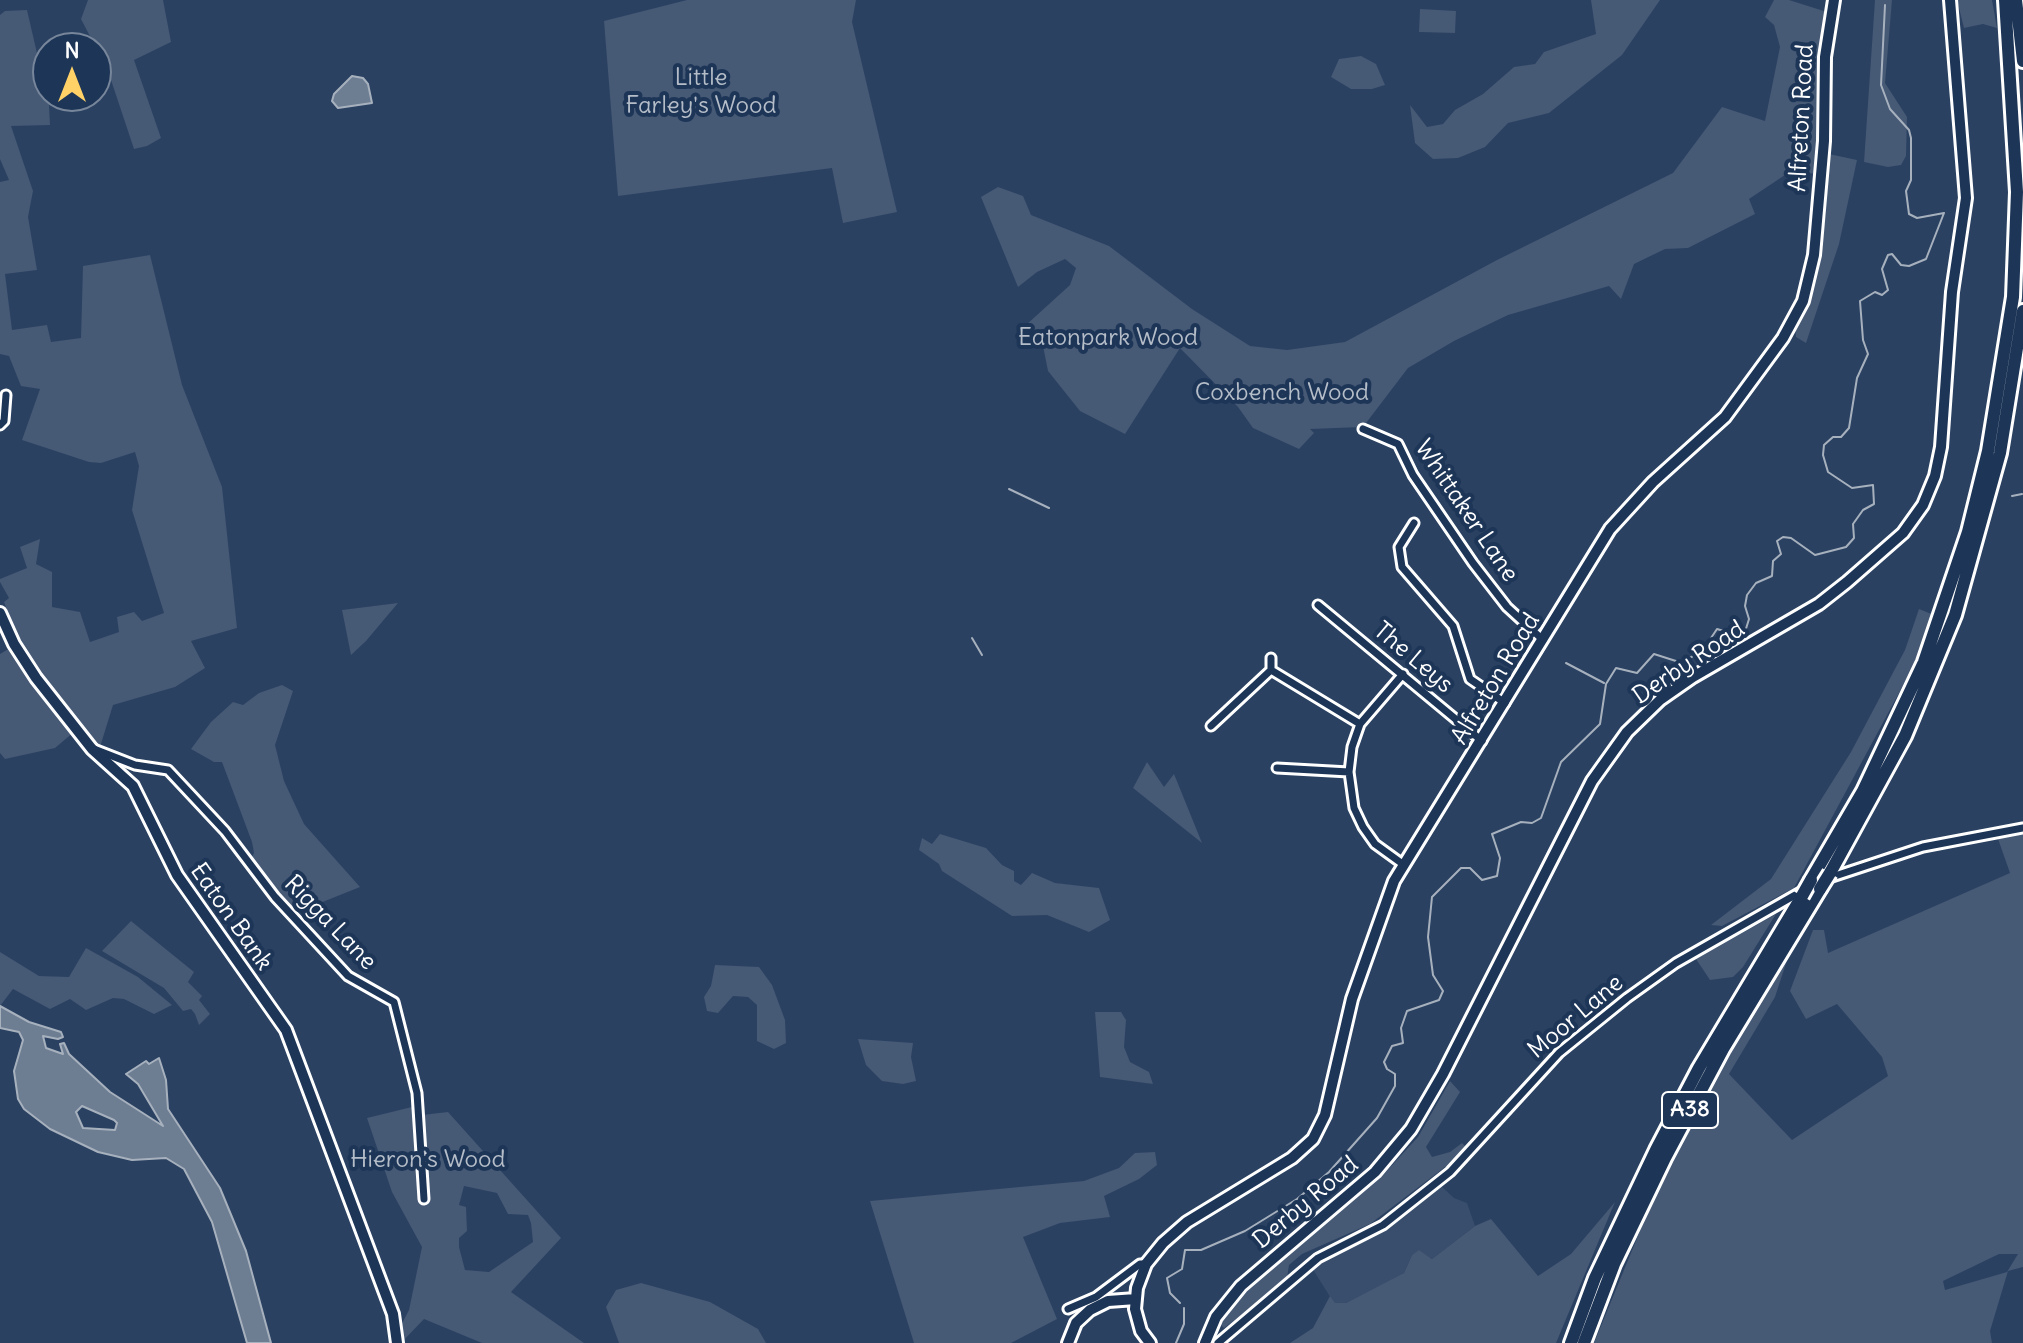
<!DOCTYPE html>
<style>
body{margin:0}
#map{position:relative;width:2023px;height:1343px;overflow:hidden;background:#2a4161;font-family:Delius,sans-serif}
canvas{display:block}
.north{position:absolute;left:32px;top:32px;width:80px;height:80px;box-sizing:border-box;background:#1d3557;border:2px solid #77869a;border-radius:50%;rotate:0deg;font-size:22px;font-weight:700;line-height:32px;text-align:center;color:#fff}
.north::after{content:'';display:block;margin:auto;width:28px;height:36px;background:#ffd166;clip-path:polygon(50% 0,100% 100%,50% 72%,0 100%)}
</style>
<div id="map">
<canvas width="2023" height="1343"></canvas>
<div class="north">N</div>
</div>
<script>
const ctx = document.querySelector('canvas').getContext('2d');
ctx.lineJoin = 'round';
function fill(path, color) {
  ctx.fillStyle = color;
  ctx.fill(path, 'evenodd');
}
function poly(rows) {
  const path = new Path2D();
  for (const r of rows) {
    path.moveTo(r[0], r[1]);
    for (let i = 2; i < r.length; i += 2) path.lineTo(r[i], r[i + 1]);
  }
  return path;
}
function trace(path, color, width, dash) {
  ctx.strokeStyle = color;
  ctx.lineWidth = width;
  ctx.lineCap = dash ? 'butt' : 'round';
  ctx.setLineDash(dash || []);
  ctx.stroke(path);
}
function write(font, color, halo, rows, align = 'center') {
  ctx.font = font + ' Delius,sans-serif';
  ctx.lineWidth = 8;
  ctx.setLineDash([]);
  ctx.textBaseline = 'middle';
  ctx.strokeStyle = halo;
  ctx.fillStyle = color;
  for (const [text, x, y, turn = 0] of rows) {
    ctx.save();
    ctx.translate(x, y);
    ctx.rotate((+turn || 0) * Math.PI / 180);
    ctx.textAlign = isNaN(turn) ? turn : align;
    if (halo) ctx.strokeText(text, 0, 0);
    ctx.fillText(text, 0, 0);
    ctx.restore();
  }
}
const built = poly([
 [1440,1185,1454,1198,1467,1203,1475,1226,1432,1259,1419,1251,1412,1255,1404,1273,1394,1279,1346,1303,1334,1303,1312,1268,1378,1233]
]);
const green = poly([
 [88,0,163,0,171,42,134,60,161,138,147,146,134,149,108,71,81,19],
 [687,0,856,0,852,22,897,212,843,223,832,168,618,196,604,21],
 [1591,0,1660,0,1622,55,1549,113,1508,123,1485,147,1458,158,1433,159,1415,143,1410,105,1427,127,1443,124,1455,110,1483,94,1514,67,1535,64,1544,52,1596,34],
 [1774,0,1789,0,1827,12,1816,174,1795,171,1785,175,1749,199,1755,214,1688,248,1665,249,1634,264,1621,299,1609,286,1508,315,1454,341,1408,368,1363,427,1310,429,1314,433,1299,449,1253,428,1238,407,1180,348,1125,434,1080,411,1048,371,1043,346,1026,325,1070,285,1076,268,1065,259,1037,272,1018,287,981,197,998,187,1023,196,1031,215,1109,246,1192,309,1250,346,1287,350,1345,342,1497,260,1673,173,1722,107,1765,121,1780,47,1774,25,1765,17],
 [1875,0,1892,0,1885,83,1907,117,1906,156,1901,165,1888,167,1864,162],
 [1957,0,1992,0,1997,28,1983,24,1964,28],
 [1420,9,1456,11,1455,33,1419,32],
 [27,10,49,105,50,125,11,126,33,191,28,217,37,270,5,274,12,330,47,325,51,342,81,338,83,266,150,255,182,385,222,487,237,628,191,641,205,668,175,687,113,705,100,747,29,658,10,618,4,602,9,598,0,582,0,579,27,568,20,547,40,539,36,564,52,572,52,607,80,612,90,642,119,632,117,617,134,612,142,621,164,613,132,510,139,466,135,452,101,463,89,462,22,440,40,389,21,386,9,356,0,354,0,182,9,180,0,159,0,15,5,11],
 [1361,56,1376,64,1385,85,1372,89,1351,89,1331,77,1339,59],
 [1829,154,1857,160,1839,244,1806,343,1796,337,1795,328,1804,310,1818,259,1826,213],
 [398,603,366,641,351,655,342,610],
 [1919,609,1934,615,1914,665,1794,888,1722,926,1711,925,1771,879,1851,752,1905,650],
 [10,648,74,732,55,748,5,759,0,753,0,654],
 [282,685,293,691,275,745,284,781,304,824,360,887,295,913,250,861,254,853,252,842,222,762,214,762,191,749,211,722,233,702,243,705,259,693],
 [1147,762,1164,787,1174,774,1202,843,1133,788],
 [2023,831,2023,1267,2008,1271,1990,1331,1992,1343,1594,1343,1672,1153,1718,1064,1792,945,1775,997,1729,1074,1792,1140,1888,1076,1882,1057,1837,1004,1806,1019,1790,991,1813,930,1824,930,1828,953,2010,873,1997,836],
 [1999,1254,2018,1254,2007,1272,1945,1290,1943,1281],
 [940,834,986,848,1002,865,1014,871,1014,881,1021,885,1032,873,1055,883,1099,888,1110,920,1089,932,1047,915,1012,916,942,871,939,864,919,850,922,838,932,844],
 [1776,914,1743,967,1733,977,1710,980,1696,959],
 [131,921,194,972,188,982,202,996,199,1000,210,1014,199,1025,195,1014,191,1009,183,1011,164,988,102,951],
 [86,948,138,977,172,1005,154,1014,124,999,113,998,86,1010,70,999,50,1009,13,989,0,1006,0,952,39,976,69,977],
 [715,965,759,967,772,985,785,1020,786,1043,774,1049,757,1041,757,1005,748,997,733,996,718,1013,707,1011,704,997,711,986],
 [1095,1012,1121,1012,1126,1020,1124,1047,1130,1062,1149,1072,1153,1084,1100,1077],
 [858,1039,913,1043,911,1057,916,1081,903,1084,882,1081,866,1065],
 [1450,1081,1460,1092,1426,1147,1432,1157,1450,1152,1462,1143,1465,1146,1453,1161,1370,1224,1302,1254,1289,1265,1287,1278,1280,1286,1224,1328,1219,1323,1246,1284,1383,1175,1418,1137],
 [420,1105,422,1115,448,1112,561,1238,511,1292,584,1343,482,1343,424,1319,401,1343,399,1329,409,1310,422,1247,392,1192,367,1118],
 [464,1186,497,1193,508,1214,528,1215,531,1223,533,1242,489,1272,465,1270,459,1247,459,1238,467,1231,466,1207,459,1205],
 [1155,1152,1157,1165,1139,1179,1104,1196,1110,1217,1060,1223,1023,1237,1057,1319,1011,1343,914,1343,870,1201,1084,1181,1119,1168,1135,1153],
 [1615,1202,1556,1343,1290,1343,1313,1328,1330,1296,1335,1303,1346,1303,1404,1273,1412,1255,1419,1250,1432,1259,1475,1226,1491,1219,1538,1276,1571,1254],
 [641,1283,710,1302,758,1329,766,1343,619,1343,606,1307,616,1290]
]);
const water = poly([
 [352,76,363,78,368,84,372,103,338,108,332,101,334,94,352,76],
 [0,1006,29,1022,61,1032,63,1037,58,1039,43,1036,46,1048,63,1054,60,1044,64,1043,69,1054,110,1092,163,1126,138,1084,126,1074,146,1061,149,1064,159,1058,166,1080,168,1109,220,1188,246,1251,271,1343,247,1343,212,1222,184,1169,166,1158,132,1160,98,1152,50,1129,24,1109,18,1099,14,1071,23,1040,19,1032,0,1028,0,1006],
 [82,1106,114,1120,117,1123,115,1130,83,1128,76,1112,82,1106]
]);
const stream = poly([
 [1009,489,1049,508],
 [2012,496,2022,494],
 [972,638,982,655],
 [1566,663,1604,683],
 [1180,1303,1170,1293,1167,1278,1182,1269,1185,1250,1201,1250,1245,1231,1297,1199,1329,1172,1377,1118,1395,1086,1395,1074,1387,1069,1384,1062,1392,1046,1403,1043,1401,1028,1407,1011,1439,1000,1443,991,1433,975,1428,937,1432,897,1461,868,1470,868,1482,880,1497,876,1500,858,1492,834,1521,822,1532,823,1541,818,1561,762,1600,724,1606,684,1616,668,1637,673,1654,654,1679,662,1701,653,1717,629,1734,634,1745,632,1749,619,1745,606,1747,595,1756,583,1772,576,1773,561,1781,554,1777,541,1783,537,1791,538,1815,555,1846,547,1854,538,1853,524,1863,510,1874,504,1873,485,1852,488,1828,472,1823,455,1824,445,1833,437,1841,437,1849,428,1857,378,1868,354,1863,340,1860,301,1875,292,1882,295,1888,290,1882,269,1888,255,1892,254,1901,265,1909,266,1926,259,1944,213,1917,218,1909,214,1906,191,1911,180,1911,138,1909,130,1890,109,1881,85,1885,5],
 [1176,1343,1184,1324,1184,1308]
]);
const street = poly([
 [0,425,4,421,6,395],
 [1363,429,1398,444,1413,475,1473,563,1507,607,1543,640],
 [1414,523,1399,547,1402,567,1453,626,1470,679,1505,703],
 [1318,605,1482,741],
 [1271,658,1271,670,1360,724],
 [1403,674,1360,724,1352,747,1349,772,1354,808,1363,827,1375,844,1404,865],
 [1211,726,1271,670],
 [94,749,135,765,168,770,225,831,275,897,348,976,394,1002,417,1093,424,1199],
 [1277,768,1349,772],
 [1829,878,1923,847,2023,828],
 [1068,1309,1096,1297,1140,1264,1146,1264],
 [1218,1343,1318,1258,1383,1225,1450,1172,1559,1053,1627,998,1676,963,1804,890]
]);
const secondary = poly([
 [0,613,14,644,36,678,92,749,133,786,177,875,286,1030,393,1314,397,1343],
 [1068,1343,1076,1323,1090,1310,1108,1301,1136,1299],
 [1150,1343,1141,1331,1135,1309,1137,1288,1146,1264,1163,1243,1187,1222,1292,1158,1313,1139,1325,1115,1352,999,1394,881,1610,529,1653,482,1725,417,1783,338,1803,301,1814,255,1824,141,1825,57,1834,0],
 [1205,1343,1216,1317,1241,1286,1375,1172,1411,1129,1443,1074,1592,781,1627,732,1660,700,1693,677,1819,604,1847,582,1903,533,1923,505,1935,476,1941,447,1952,292,1966,198,1950,0]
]);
const highway = poly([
 [2016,0,2023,61],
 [1830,873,1905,736,1955,615,2000,453,2023,311],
 [1811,880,1863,791,1924,662,1968,532,1988,451,2013,297,2017,192,2005,0],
 [1571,1343,1595,1278,1656,1150,1699,1068,1802,896],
 [1584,1343,1614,1264,1665,1158,1723,1049,1820,889]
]);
const highwayBridge = poly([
 [1820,889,1830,873],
 [1802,896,1811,880]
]);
const shields = [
 [1690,1110,56]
];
const shieldNames = [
 ["A38",1690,1110]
];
const parkNames = [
 ["Little",701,78],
 ["Farley's Wood",701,106],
 ["Eatonpark Wood",1108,338],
 ["Coxbench Wood",1282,393],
 ["Hieron's Wood",428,1160]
];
const streetNames = [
 ["Alfreton Road",1802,118,-87],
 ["Whittaker Lane",1466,511,56],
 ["The Leys",1413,658,40],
 ["Derby Road",1689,663,-34],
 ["Alfreton Road",1496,679,-59],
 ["Eaton Bank",231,917,55],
 ["Rigga Lane",330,923,46],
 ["Moor Lane",1576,1017,-40],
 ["Derby Road",1306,1203,-40]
];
fill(built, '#394e6c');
fill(green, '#465975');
fill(water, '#6d7d92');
trace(water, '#a7b1be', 2);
trace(stream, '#a7b1be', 2);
trace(street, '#fff', 13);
trace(secondary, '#fff', 16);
trace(highway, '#fff', 18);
trace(street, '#1d3557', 7);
trace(secondary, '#1d3557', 10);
trace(highway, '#1d3557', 12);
trace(highwayBridge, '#fff', 18, []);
trace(highwayBridge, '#1d3557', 12);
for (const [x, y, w] of shields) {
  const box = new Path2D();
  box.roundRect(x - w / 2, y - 18, w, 36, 6);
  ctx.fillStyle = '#1d3557';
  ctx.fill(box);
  trace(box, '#fff', 2);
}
write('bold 22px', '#fff', null, shieldNames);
write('24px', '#b5bdc8', '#1d3557', parkNames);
write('24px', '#fff', '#1d3557', streetNames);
</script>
